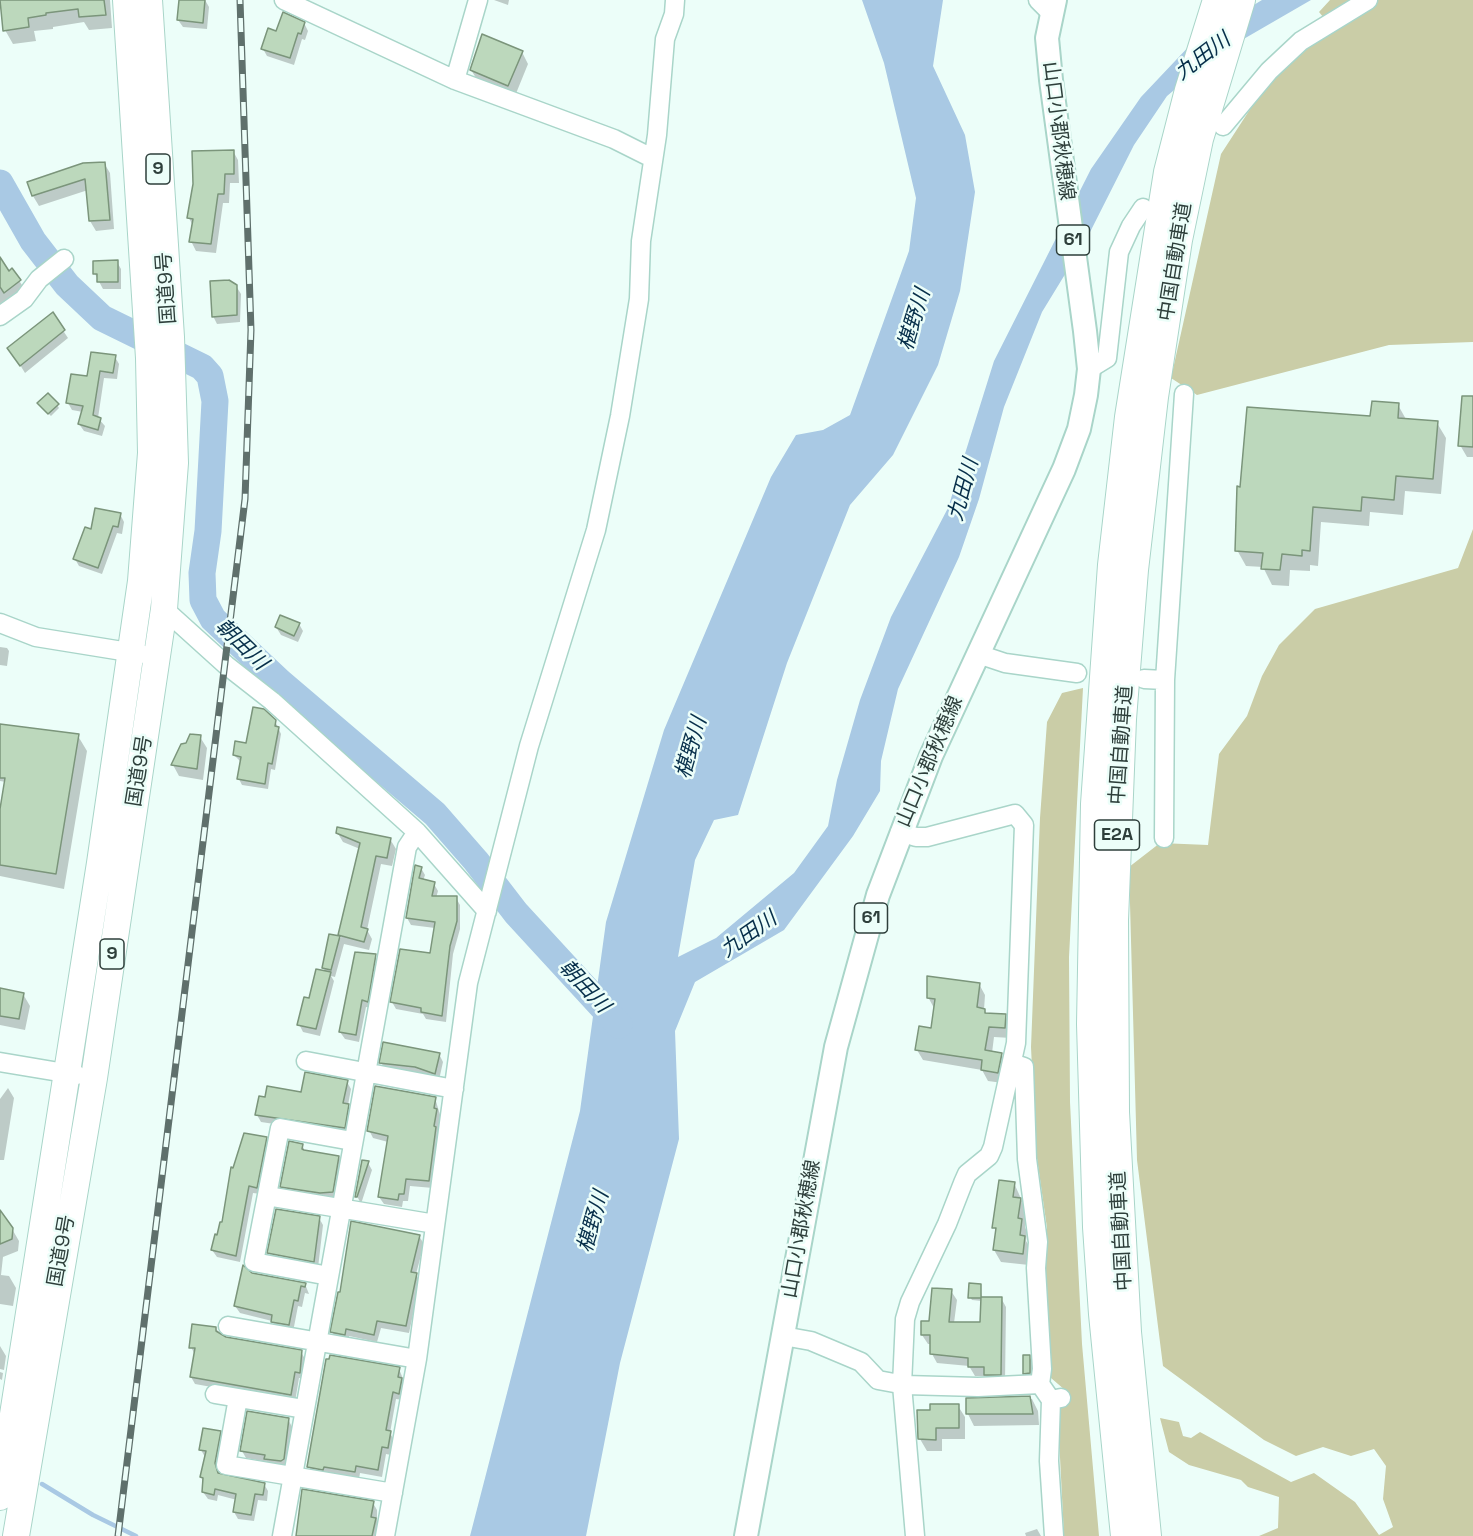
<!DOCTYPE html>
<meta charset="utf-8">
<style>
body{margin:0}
canvas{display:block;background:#ecfef9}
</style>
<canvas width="1473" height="1536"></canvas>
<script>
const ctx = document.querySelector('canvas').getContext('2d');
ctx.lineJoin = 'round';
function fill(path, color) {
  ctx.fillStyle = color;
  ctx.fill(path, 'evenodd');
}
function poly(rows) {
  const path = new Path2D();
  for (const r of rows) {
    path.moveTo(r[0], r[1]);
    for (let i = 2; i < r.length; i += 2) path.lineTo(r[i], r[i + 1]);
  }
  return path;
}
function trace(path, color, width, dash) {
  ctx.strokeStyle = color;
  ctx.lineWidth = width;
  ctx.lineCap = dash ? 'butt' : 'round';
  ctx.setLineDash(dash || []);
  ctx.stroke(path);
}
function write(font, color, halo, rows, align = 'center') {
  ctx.font = font + ' "Space Grotesk","Noto Sans JP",sans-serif';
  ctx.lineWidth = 5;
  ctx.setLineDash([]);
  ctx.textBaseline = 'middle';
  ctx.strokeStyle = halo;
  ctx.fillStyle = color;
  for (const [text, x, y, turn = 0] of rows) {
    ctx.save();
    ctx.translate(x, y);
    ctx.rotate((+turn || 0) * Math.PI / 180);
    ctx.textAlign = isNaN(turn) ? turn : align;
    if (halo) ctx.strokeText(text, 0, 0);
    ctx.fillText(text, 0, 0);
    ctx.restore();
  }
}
const forest = poly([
 [1330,0,1473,0,1473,342,1389,345,1197,395,1171,378,1221,154,1271,77,1310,41,1333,29,1319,12],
 [1473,529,1473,1536,1259,1536,1278,1528,1279,1497,1248,1487,1241,1480,1189,1465,1169,1452,1160,1418,1179,1422,1183,1436,1191,1438,1200,1432,1291,1482,1314,1473,1355,1502,1379,1535,1393,1527,1383,1499,1386,1466,1374,1449,1351,1456,1323,1447,1296,1456,1264,1440,1163,1366,1137,1160,1129,867,1160,843,1208,845,1219,754,1247,716,1262,676,1279,645,1315,609,1458,568],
 [1083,688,1069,957,1070,1102,1082,1344,1099,1536,1064,1536,1058,1418,1065,1390,1051,1378,1041,1265,1047,1228,1036,1151,1031,1047,1040,818,1047,722,1062,693]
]);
const water = poly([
 [862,0,943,0,933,66,965,135,975,192,960,291,938,365,893,455,850,505,787,663,738,815,714,820,695,860,678,957,716,938,794,873,828,826,837,780,860,700,891,617,948,508,994,361,1091,169,1141,97,1193,42,1262,0,1311,0,1216,55,1167,96,1134,145,1086,240,1042,312,1004,407,979,499,959,557,898,689,881,761,880,791,853,836,784,930,695,982,675,1031,679,1139,620,1363,586,1536,470,1536,580,1111,606,922,664,730,771,477,796,435,823,430,850,415,909,251,916,198,884,63]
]);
const shadow = poly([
 [1,0,110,0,112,28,89,30,84,22,53,27,53,29,34,31,36,41,13,44,5,30],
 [180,0,205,0,209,7,207,29,183,27,178,20],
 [494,0,509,0,508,5],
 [304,23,308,31,305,40,302,39,294,65,267,56,263,49,277,32],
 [522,52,528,64,515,96,478,81,471,70],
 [233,151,238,160,239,183,230,183,229,203,223,203,216,253,196,251,191,241,193,226,189,218],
 [104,163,110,173,114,229,96,231,90,221,88,190,39,206,33,196,29,183],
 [0,260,9,273,12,270,24,288,0,304],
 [117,262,121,269,121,289,103,289,95,274],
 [236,286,241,294,240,322,217,324,213,316],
 [52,314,68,338,25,373,14,355],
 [115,357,119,364,117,379,104,378,98,418,105,426,102,436,84,431,79,424,83,412,72,410,68,403,88,378],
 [1473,398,1473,457,1467,457,1460,445],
 [57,405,59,408,51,416,41,406],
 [1398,405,1407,421,1437,423,1446,438,1441,494,1405,491,1403,515,1370,512,1369,526,1321,522,1318,566,1310,565,1310,571,1290,570,1289,586,1272,585,1263,567,1246,566,1237,550,1242,488],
 [120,514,124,522,122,534,117,533,102,574,79,566,75,559,92,531],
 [299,624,303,631,298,642,281,635,276,627],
 [0,647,7,648,9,651,7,666,0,665],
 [275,721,281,734,275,770,271,769,268,789,242,785,239,779,241,762,234,755],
 [0,725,78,736,87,751,64,889,0,876,0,818,6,782,0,781],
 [200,737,207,748,203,780,179,776,173,765],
 [337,832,390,839,396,849,392,866,381,864,367,930,372,939,369,950,344,944,335,977,331,976,334,981,320,1036,303,1032,299,1024,326,973,323,967,331,935,341,938,360,849,343,842],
 [421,868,425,875,423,881,434,884,438,891,436,898,456,898,460,905,460,929,453,954,446,1022,426,1019,423,1014,396,1009,392,1002,431,955,435,928,411,925,407,918],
 [375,956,379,963,371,1008,366,1007,359,1042,345,1039,340,1032],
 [979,984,985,995,984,1010,987,1014,1005,1016,1011,1026,1011,1038,994,1037,992,1053,1001,1054,1008,1065,1003,1083,988,1081,982,1070,923,1060,917,1050,932,1030,934,1008,928,997],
 [0,989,23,994,30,1006,25,1030,0,1025],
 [439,1054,443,1062,439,1080,385,1070,381,1062],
 [347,1082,351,1089,348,1105,352,1113,348,1135,261,1122,257,1115,302,1094],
 [8,1088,14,1098,4,1160,0,1160,0,1099],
 [435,1098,441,1118,433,1188,410,1186,408,1201,403,1201,402,1207,384,1204,379,1197,388,1142,373,1138,369,1130],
 [266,1138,270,1146,261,1194,253,1193,240,1262,217,1257,212,1250],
 [302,1145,305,1151,339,1157,343,1165,337,1198,334,1198,333,1201,286,1194,282,1186],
 [368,1163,372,1170,361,1204,357,1196],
 [1014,1183,1027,1212,1025,1227,1027,1232,1026,1241,1031,1249,1029,1265,1001,1262,994,1250,997,1232,994,1227],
 [319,1218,323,1225,318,1268,273,1260,269,1253],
 [0,1221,12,1229,19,1241,18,1251,3,1257,1,1275,9,1276,16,1288,13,1306,0,1304],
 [419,1236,424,1244,416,1274,420,1282,409,1333,381,1328,377,1342,349,1336,349,1341,336,1340,332,1332],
 [251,1274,305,1284,309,1294,305,1293,302,1307,298,1306,293,1332,277,1329,272,1321,240,1313,235,1306],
 [980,1285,982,1298,1001,1298,1006,1307,1005,1383,991,1384,986,1376,975,1376,969,1366,937,1363,932,1354,932,1344,928,1344,922,1335,951,1291,957,1300,954,1323,981,1323,982,1301,972,1300,970,1297],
 [215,1328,226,1339,301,1352,305,1359,304,1379,299,1378,295,1402,195,1384,191,1377,195,1355,191,1347],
 [0,1346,6,1356,4,1370,0,1369],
 [1029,1356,1033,1363,1033,1379,1028,1380,1024,1373],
 [399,1369,406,1386,403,1400,396,1399,390,1433,394,1440,391,1455,386,1454,382,1477,360,1473,359,1479,313,1474,309,1467],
 [0,1372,3,1373,2,1380,0,1379],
 [968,1399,1032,1399,1038,1411,1039,1425,974,1426,968,1414],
 [958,1406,965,1417,965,1439,942,1439,942,1451,927,1451,920,1439,932,1411],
 [288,1419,292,1427,287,1466,270,1466,267,1462,246,1458,242,1451],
 [220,1432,224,1439,219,1475,264,1484,268,1491,267,1501,258,1500,254,1521,238,1519,234,1512,237,1500,218,1495,217,1501,208,1499,203,1492,202,1477,205,1457,201,1450],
 [303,1491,373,1503,377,1510,377,1536,297,1536],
 [1037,1529,1041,1536,1026,1536,1025,1533]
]);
const stream = poly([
 [42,1484,93,1515,136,1536]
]);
const river = poly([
 [0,183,33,241,67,285,102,318,202,367,210,376,215,401,208,531,202,573,203,600,213,619,280,682,435,814,476,861,516,913,619,1025]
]);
const building = poly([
 [0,0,104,0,106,15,79,17,78,9,46,13,46,15,28,18,29,27,3,31,0,0],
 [179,0,205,0,203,23,177,20,179,0],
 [283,12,305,22,301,34,298,33,290,58,261,49,268,28,276,31,283,12],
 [482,34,523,51,508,86,470,70,482,34],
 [234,150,234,174,225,174,224,194,218,194,211,244,189,242,193,219,187,218,193,184,192,151,234,150],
 [105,162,110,220,89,221,85,179,32,196,27,182,83,163,105,162],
 [0,257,9,271,12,268,21,280,4,293,0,287,0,257],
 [118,260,118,282,97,282,97,274,93,274,93,261,118,260],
 [229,280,237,285,237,315,212,317,210,281,229,280],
 [53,312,65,330,20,366,7,348,53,312],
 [91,352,116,355,113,373,100,371,93,415,101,418,98,430,78,424,83,406,66,403,71,374,87,376,91,352],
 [48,393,59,404,48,414,37,403,48,393],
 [1462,396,1473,396,1473,447,1458,446,1462,396],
 [1372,401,1399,403,1398,418,1438,421,1433,479,1396,476,1394,500,1362,497,1361,511,1313,507,1310,551,1302,550,1302,556,1282,554,1280,570,1261,569,1263,553,1235,551,1237,486,1240,487,1247,407,1370,416,1372,401],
 [95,508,121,513,118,527,113,526,98,568,73,559,85,527,91,529,95,508],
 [280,615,300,623,294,636,275,627,280,615],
 [253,707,264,709,276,720,275,726,279,727,272,764,268,763,265,784,237,779,241,757,233,755,235,741,246,743,253,707],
 [0,724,79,734,56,874,0,865,0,809,5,778,0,778,0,724],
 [190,734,201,735,197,769,171,765,181,744,186,743,190,734],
 [337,827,391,838,387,858,376,856,361,927,368,929,364,942,338,935,360,843,336,833,337,827],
 [415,865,422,867,419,878,435,882,432,896,457,896,457,921,450,946,442,1016,421,1012,421,1008,390,1002,400,949,430,953,435,922,406,918,415,865],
 [329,934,340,936,331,970,322,968,329,934],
 [355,952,376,954,368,1002,362,1000,356,1035,339,1032,355,952],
 [316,969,331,972,316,1029,297,1025,304,997,309,998,316,969],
 [927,976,980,983,977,1007,985,1009,985,1013,1006,1014,1005,1028,989,1027,985,1050,1002,1053,998,1073,981,1070,982,1060,915,1050,919,1026,931,1028,935,999,927,998,927,976],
 [0,988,24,993,19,1019,0,1016,0,988],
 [383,1042,440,1053,435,1074,415,1067,379,1063,383,1042],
 [305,1072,348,1080,343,1103,349,1104,345,1128,255,1115,259,1096,265,1097,267,1086,301,1092,305,1072],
 [375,1086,436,1097,434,1108,437,1109,434,1126,436,1127,429,1181,406,1179,404,1194,399,1194,398,1200,378,1197,388,1136,367,1131,375,1086],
 [244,1133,267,1137,257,1188,249,1186,236,1256,211,1250,215,1234,217,1235,220,1222,222,1222,231,1167,233,1168,244,1133],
 [289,1141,303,1144,302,1149,304,1150,339,1156,333,1192,320,1193,280,1187,289,1141],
 [362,1160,369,1161,357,1197,355,1197,362,1160],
 [999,1180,1015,1182,1013,1197,1021,1198,1018,1218,1022,1219,1020,1235,1025,1236,1023,1254,993,1250,996,1228,992,1228,999,1180],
 [276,1209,320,1216,314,1262,267,1253,276,1209],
 [0,1210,13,1228,12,1239,0,1244,0,1210],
 [351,1221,420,1235,411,1272,417,1273,406,1326,377,1321,374,1335,346,1329,345,1335,330,1332,338,1292,340,1292,351,1221],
 [243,1265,252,1273,306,1283,305,1287,301,1286,298,1301,294,1300,289,1325,271,1322,272,1315,234,1306,243,1265],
 [969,1283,981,1284,981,1298,968,1298,969,1283],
 [932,1288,952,1289,949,1322,980,1322,981,1297,1002,1297,1001,1375,984,1375,984,1367,968,1367,968,1358,930,1354,930,1335,921,1335,921,1321,929,1321,932,1288],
 [192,1324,216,1327,216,1331,226,1337,302,1350,300,1373,295,1372,291,1395,190,1377,195,1348,189,1348,192,1324],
 [330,1355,400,1367,398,1377,402,1378,399,1394,393,1392,386,1430,391,1431,388,1448,382,1447,378,1470,356,1466,355,1472,324,1467,323,1470,307,1467,326,1359,329,1359,330,1355],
 [1023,1355,1030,1355,1030,1373,1023,1374,1023,1355],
 [1030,1396,1033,1414,966,1414,966,1398,1030,1396],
 [930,1404,959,1404,959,1428,936,1428,936,1440,918,1439,917,1410,930,1410,930,1404],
 [247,1411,289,1418,284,1459,281,1461,264,1459,265,1455,240,1451,247,1411],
 [203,1428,221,1431,215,1463,218,1473,265,1483,263,1495,255,1494,251,1515,233,1512,236,1494,215,1489,214,1495,202,1492,203,1478,200,1477,206,1451,199,1450,203,1428],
 [302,1489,374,1501,371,1517,376,1518,372,1536,296,1536,302,1489]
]);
const minor = poly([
 [284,0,455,80,614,139,652,158],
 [1038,0,1051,13],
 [455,80,478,0],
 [1223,126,1269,71,1301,41,1368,0],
 [0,316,24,299,39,279,64,259],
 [1089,369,1107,358,1119,252,1131,226,1143,208],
 [164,609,226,665,272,701,417,832,487,911],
 [0,623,36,637,141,654],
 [978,654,1005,663,1077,673],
 [1144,679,1165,680,1184,394],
 [900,832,916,837,927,837,1015,814,1024,825,1016,1043,993,1147,989,1156,967,1174,963,1183,947,1224,910,1302,905,1319,902,1385,915,1536],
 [1164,838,1165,680],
 [306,1061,454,1089],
 [0,1062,77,1075],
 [1012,1063,1024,1067,1027,1159,1038,1242,1036,1268,1042,1369,1040,1384],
 [267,1196,435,1224],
 [329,1276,254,1262,280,1128,352,1141],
 [228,1326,417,1359],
 [783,1336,811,1341,861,1362,878,1380,905,1385,978,1387,1040,1384,1051,1400,1061,1398],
 [215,1394,304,1409],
 [238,1398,226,1465,393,1493],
 [1051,1400,1049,1461,1054,1536],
 [282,1536,407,847,417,832],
 [385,1536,417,1359,468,983,529,746,596,530,620,416,639,299,641,241,657,135,665,39,674,14,675,0]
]);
const major = poly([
 [746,1536,836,1047,878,895,931,756,1064,469,1079,429,1086,395,1089,369,1085,331,1051,80,1047,38,1055,0]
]);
const highway = poly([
 [0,1497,100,863,141,581,151,453,149,358,126,0],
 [16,1536,94,1078,164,609,175,463,171,337,149,0],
 [1124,1536,1102,1314,1096,1227,1090,1024,1094,804,1111,565,1128,417,1167,172,1188,90,1216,0],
 [1148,1536,1128,1332,1116,1112,1115,920,1123,719,1135,570,1155,397,1179,240,1200,139,1242,0]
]);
const rail = poly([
 [118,1536,245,499,251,330,240,0]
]);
const shields = [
 [158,169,24],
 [1073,240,33],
 [1117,835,45],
 [871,918,33],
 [112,954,24]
];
const shieldNames = [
 ["9",158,169],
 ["61",1073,240],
 ["E2A",1117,835],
 ["61",871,918],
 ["9",112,954]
];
const streetNames = [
 ["山口小郡秋穂線",1058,131,83],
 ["中国自動車道",1176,262,-81],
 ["国道9号",167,288,-94],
 ["中国自動車道",1122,745,-86],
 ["山口小郡秋穂線",930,762,-67],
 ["国道9号",140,771,-81],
 ["山口小郡秋穂線",802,1229,-80],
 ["中国自動車道",1122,1231,-93],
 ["国道9号",62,1251,-80]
];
const waterNames = [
 ["九田川",1203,57,-37],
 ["椹野川",915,320,-73],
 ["九田川",964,490,-75],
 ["朝田川",241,645,44],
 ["椹野川",692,748,-74],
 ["九田川",749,935,-35],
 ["朝田川",584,987,47],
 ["椹野川",594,1222,-74]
];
fill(forest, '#cacda7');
fill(water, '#a9c9e4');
fill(shadow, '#0003');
trace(stream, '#a9c9e4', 4.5);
trace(river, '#a9c9e4', 27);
fill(building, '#bcd8bc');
trace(building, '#7b957b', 1.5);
trace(minor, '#a9d5c9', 21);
trace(major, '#a9d5c9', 26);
trace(highway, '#a9d5c9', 28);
trace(minor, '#fff', 18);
trace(major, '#fff', 22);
trace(highway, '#fff', 26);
trace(rail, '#5f706c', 7);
trace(rail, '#ecfef9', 4.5, [14]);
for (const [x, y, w] of shields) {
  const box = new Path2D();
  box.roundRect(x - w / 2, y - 15, w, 30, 4.5);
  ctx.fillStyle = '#ecfef9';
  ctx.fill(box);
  trace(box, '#2e3f3b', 1.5);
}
write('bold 18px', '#2e3f3b', null, shieldNames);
write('20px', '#2e3f3b', '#ecfef9', streetNames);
write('italic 21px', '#072f4a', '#ecfef9', waterNames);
</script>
